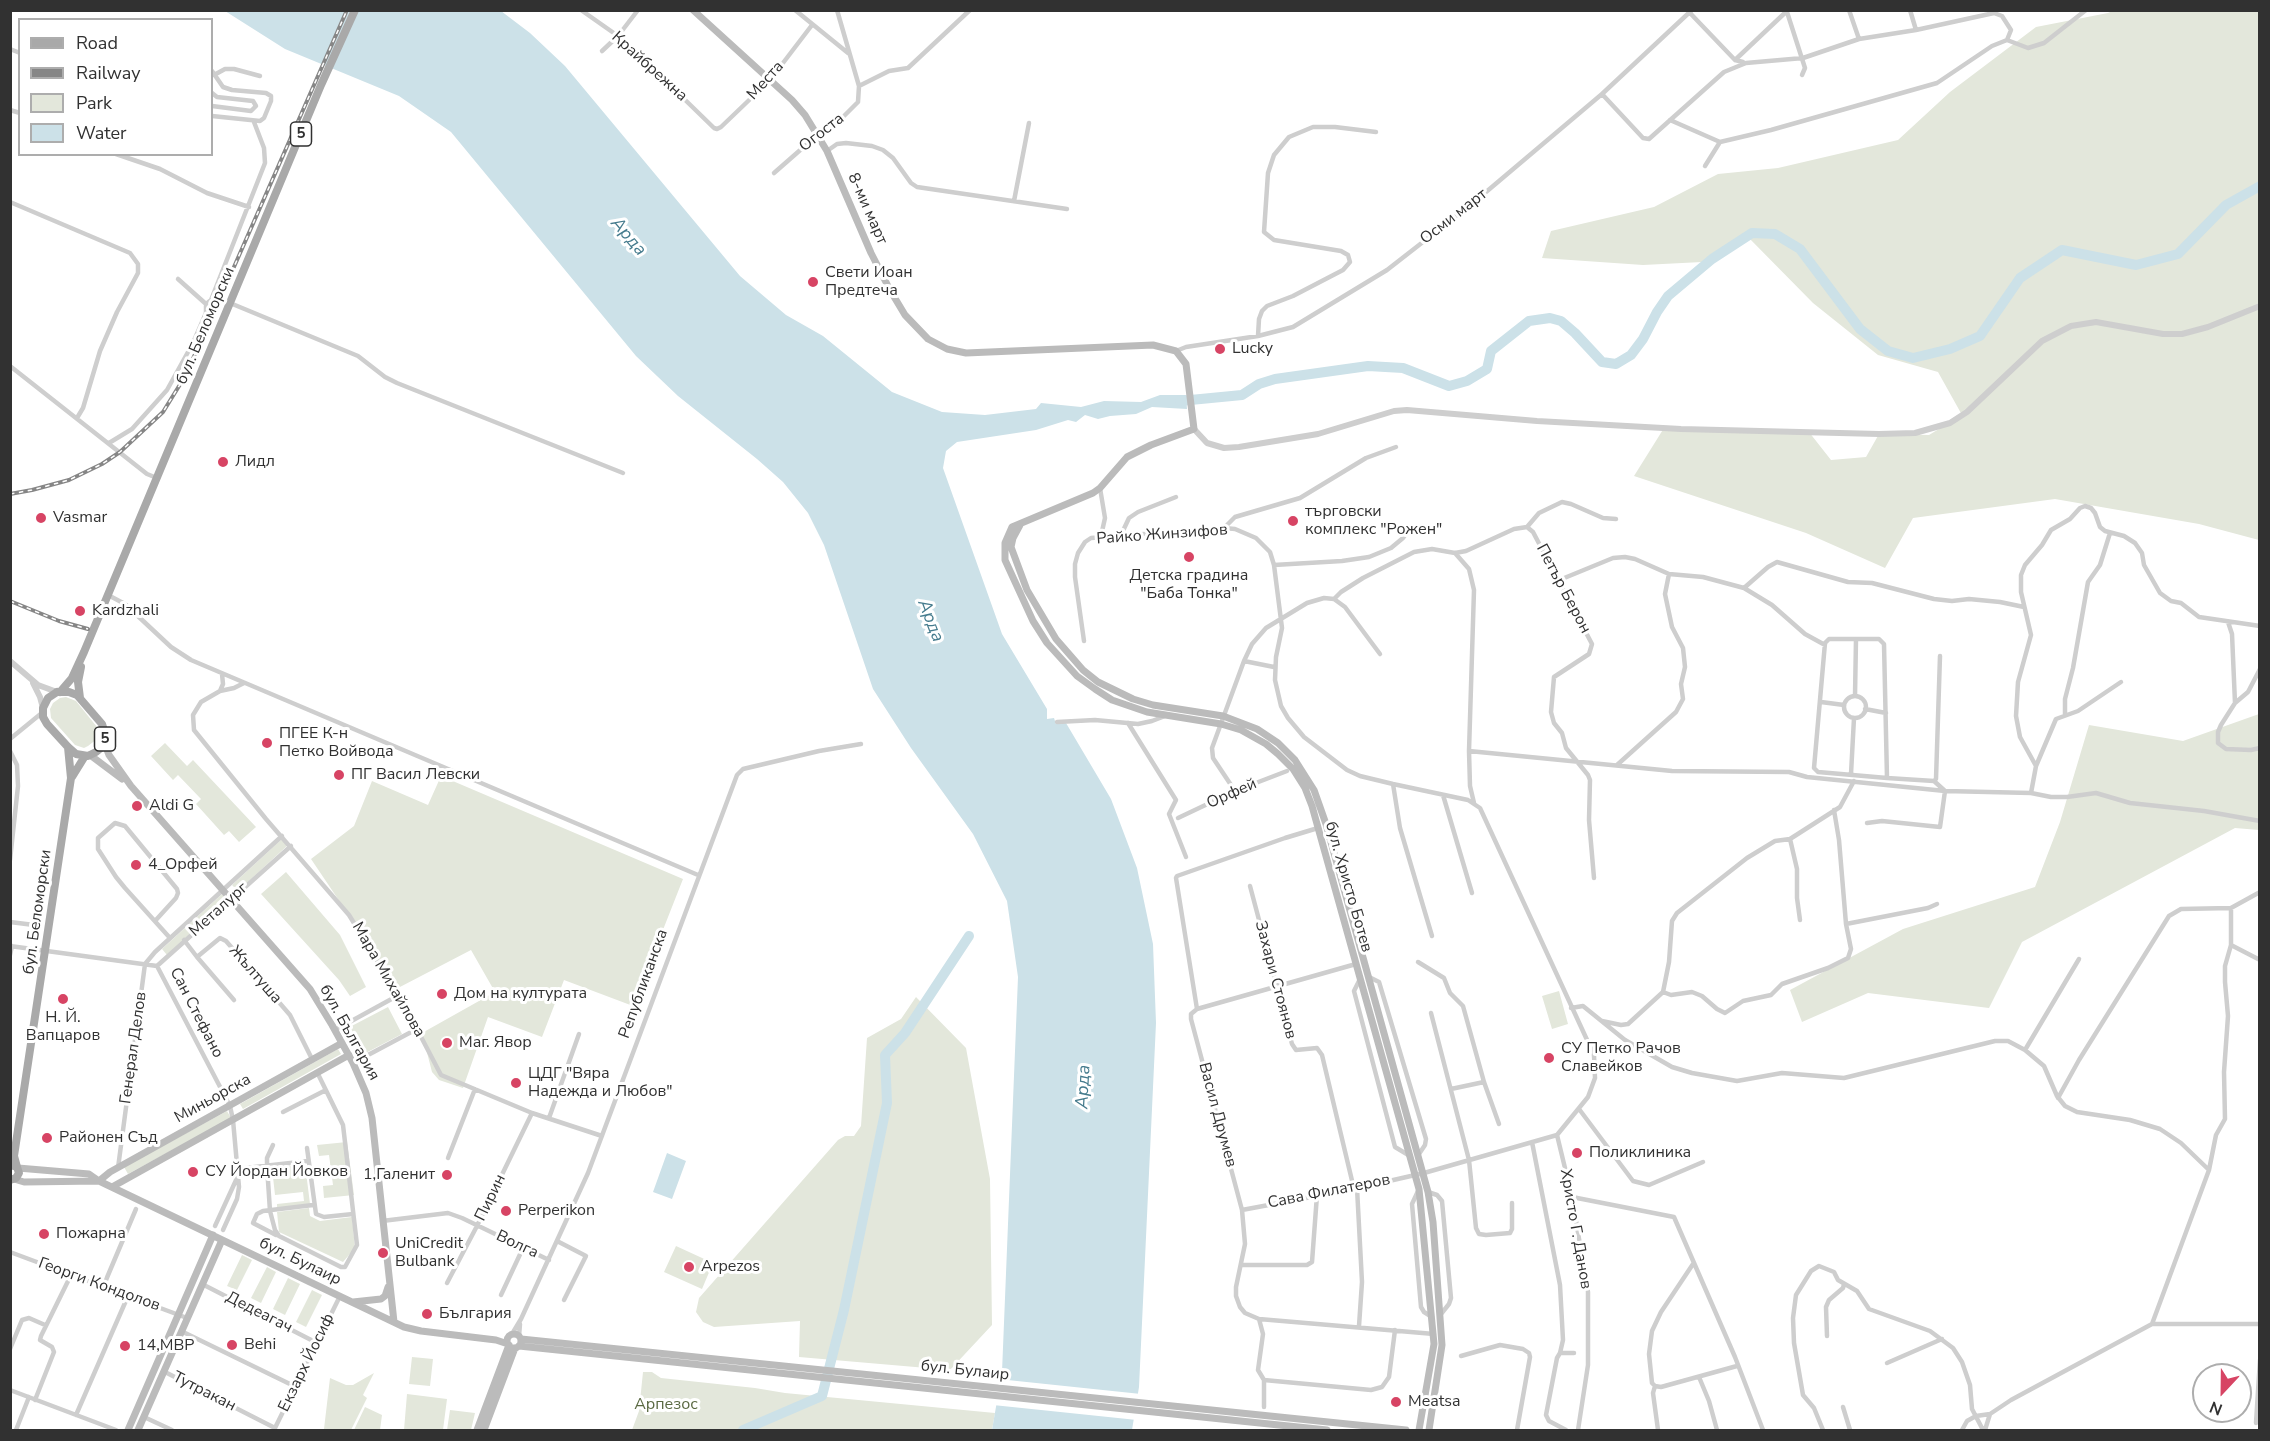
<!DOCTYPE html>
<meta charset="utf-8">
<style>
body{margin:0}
#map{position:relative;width:2270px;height:1441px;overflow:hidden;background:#fff;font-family:"Nunito Sans",sans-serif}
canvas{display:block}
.frame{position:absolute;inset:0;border:12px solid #313131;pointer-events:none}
.legend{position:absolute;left:18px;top:18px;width:195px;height:138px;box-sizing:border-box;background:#fff;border:2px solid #adadad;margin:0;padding:8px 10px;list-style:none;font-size:18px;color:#313131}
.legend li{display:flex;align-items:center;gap:12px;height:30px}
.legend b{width:30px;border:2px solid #adadad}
.north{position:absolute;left:2192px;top:1363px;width:60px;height:60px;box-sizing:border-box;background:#fff;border:2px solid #adadad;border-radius:50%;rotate:202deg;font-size:16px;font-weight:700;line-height:24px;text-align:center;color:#313131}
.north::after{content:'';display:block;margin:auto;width:21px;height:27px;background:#d74464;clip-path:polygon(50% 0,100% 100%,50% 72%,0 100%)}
</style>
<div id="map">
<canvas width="2270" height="1441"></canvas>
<div class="frame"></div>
<ul class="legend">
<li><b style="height:8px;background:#a9a9a9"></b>Road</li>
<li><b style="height:8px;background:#868686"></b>Railway</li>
<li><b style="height:16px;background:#e3e7db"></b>Park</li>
<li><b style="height:16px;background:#cce1e8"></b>Water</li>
</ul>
<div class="north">N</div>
</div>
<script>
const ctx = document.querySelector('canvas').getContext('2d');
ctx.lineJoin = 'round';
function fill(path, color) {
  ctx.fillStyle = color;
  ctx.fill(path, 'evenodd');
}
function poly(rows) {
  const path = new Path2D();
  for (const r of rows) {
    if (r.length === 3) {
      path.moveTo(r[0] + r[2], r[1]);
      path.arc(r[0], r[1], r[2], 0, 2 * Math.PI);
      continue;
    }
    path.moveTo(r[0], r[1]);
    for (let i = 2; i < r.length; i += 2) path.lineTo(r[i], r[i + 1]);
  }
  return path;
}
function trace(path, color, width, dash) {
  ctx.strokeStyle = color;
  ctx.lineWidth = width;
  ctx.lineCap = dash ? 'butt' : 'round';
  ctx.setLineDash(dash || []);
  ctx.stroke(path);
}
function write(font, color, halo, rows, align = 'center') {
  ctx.font = font + ' "Nunito Sans",sans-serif';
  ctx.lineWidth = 6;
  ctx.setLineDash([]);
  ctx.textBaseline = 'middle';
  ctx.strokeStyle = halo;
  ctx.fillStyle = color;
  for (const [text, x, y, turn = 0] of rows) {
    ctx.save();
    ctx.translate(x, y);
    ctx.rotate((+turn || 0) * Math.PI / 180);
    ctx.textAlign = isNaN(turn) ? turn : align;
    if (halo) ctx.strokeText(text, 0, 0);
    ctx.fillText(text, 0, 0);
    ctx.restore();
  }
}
const green = poly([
 [2112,11,2259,11,2259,540,2199,524,2055,499,1913,518,1885,568,1806,533,1634,476,1664,428,1809,432,1831,460,1866,457,1879,434,1929,435,1962,415,1938,372,1878,355,1813,303,1747,236,1702,262,1643,265,1542,258,1551,231,1654,207,1718,174,1778,168,1898,140,1950,92,2036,27,2108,13],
 [66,697,76,701,97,727,97,739,88,746,84,748,75,745,51,718,50,709,53,703,60,698],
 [2259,714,2259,830,2235,828,2022,942,1989,1008,1868,993,1802,1022,1790,990,1903,929,2035,887,2060,822,2089,725,2183,741],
 [165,743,187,766,193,760,256,827,239,842,229,831,224,835,196,804,201,799,178,775,173,780,151,756],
 [441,776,683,879,633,1006,564,980,542,1037,488,1017,463,1088,439,1080,432,1072,422,1033,495,992,471,950,398,988,311,859,354,826,372,781,428,805],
 [282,839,288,845,238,891,232,885],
 [286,872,340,935,366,987,350,996,339,980,261,894],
 [222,894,227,900,167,955,162,949],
 [1559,991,1568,1024,1552,1029,1542,996],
 [916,997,966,1048,990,1179,992,1325,950,1370,799,1357,800,1321,714,1327,703,1322,696,1312,699,1298,838,1140,845,1136,854,1136,861,1126,867,1038,901,1019],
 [388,1007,402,1034,358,1057,344,1030],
 [338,1049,341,1054,243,1109,240,1104],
 [227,1111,231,1118,128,1174,124,1167],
 [347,1142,354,1195,324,1198,323,1186,333,1185,329,1155,319,1156,317,1145],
 [305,1164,310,1204,277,1208,277,1204,304,1201,303,1192,275,1195,272,1168],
 [309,1208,310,1216,320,1221,352,1217,355,1248,343,1262,279,1232,277,1212],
 [676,1246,713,1263,702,1289,664,1272],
 [242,1255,252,1260,237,1290,227,1286],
 [267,1267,276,1272,261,1303,251,1298],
 [288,1278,300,1284,285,1315,273,1309],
 [312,1290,322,1295,306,1327,296,1322],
 [412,1357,433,1359,430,1386,409,1384],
 [643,1372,652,1372,661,1378,755,1388,785,1393,995,1413,992,1430,632,1430,639,1411],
 [374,1373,363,1395,367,1398,351,1430,324,1429,330,1378,346,1385,353,1385],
 [407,1394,447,1399,443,1430,404,1430],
 [365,1407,382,1415,380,1430,354,1430],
 [450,1410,475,1413,471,1430,447,1430]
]);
const water = poly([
 [225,11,501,11,530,33,565,66,740,276,786,315,823,336,892,392,942,412,985,415,1036,409,1041,403,1081,407,1104,401,1141,402,1160,395,1186,395,1187,409,1152,407,1136,414,1110,416,1098,419,1085,415,1076,422,1068,420,1036,430,957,442,946,451,943,468,1002,634,1047,709,1047,719,1054,718,1056,724,1066,723,1111,799,1137,868,1153,944,1156,1023,1139,1387,1132,1430,992,1430,1002,1372,1018,977,1007,901,973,834,911,748,873,689,824,545,808,513,783,482,757,459,678,396,636,356,451,132,399,96,285,49],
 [667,1153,686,1161,672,1199,653,1192]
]);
const pier = poly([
 [998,1379,1141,1394,1137,1420,993,1405]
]);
const river = poly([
 [1180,401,1242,395,1259,384,1275,379,1368,366,1403,368,1449,386,1467,381,1487,369,1491,351,1529,321,1550,318,1561,321,1575,333,1602,362,1616,364,1631,355,1643,339,1657,312,1668,296,1712,259,1752,233,1775,234,1800,249,1860,329,1888,351,1913,358,1950,349,1980,336,2020,278,2062,250,2136,265,2178,254,2226,205,2260,186],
 [743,1430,822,1396,844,1310,887,1103,885,1055,905,1033,969,936]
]);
const minor = poly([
 [581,10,618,36,639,55,714,128,717,129,721,127,770,80,812,25],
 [795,10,848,53],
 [1849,10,1859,39],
 [1910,10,1916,30],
 [1787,12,1805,68,1802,75],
 [1690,13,1735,60,1743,62],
 [10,49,20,53],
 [602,51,618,36,638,10],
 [1735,60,1788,10],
 [212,71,223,87,232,90,266,93,271,96,271,101,264,118,260,121,212,116],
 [214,75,225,69,234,69,260,76],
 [859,86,889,71,908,68,970,10],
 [212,93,217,97,253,101,256,106,251,111,212,106],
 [1602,94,1643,138,1649,139,1724,72,1746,63,1803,58,1859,39,1916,30,1994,13,2002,16,2011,30,2007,40],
 [10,110,20,113],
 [1670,120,1720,142,1771,130,1937,83,1992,46,2007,40,2028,48,2044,43,2086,10],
 [827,151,837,144,846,143,872,146,883,150,893,158,911,183,917,187,1067,209],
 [116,154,160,169,207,193,249,207],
 [1705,166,1720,142],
 [774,173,806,145,839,121,858,102,859,86,837,10],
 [1014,201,1029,123],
 [10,202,130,253,138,264,138,273,117,312,100,351,83,408,77,418],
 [178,279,206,304],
 [230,303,358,356,385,377,397,383,623,473],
 [1258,336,1259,319,1262,311,1267,306,1293,296,1343,270,1350,262,1348,255,1341,251,1274,240,1264,232,1268,173,1274,155,1289,137,1313,127,1335,127,1376,132],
 [1176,351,1186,347,1258,336,1293,327,1387,270,1473,203,1602,94,1692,10],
 [10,366,147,474,157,478],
 [109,443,132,429,167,390,193,343,206,313,206,304,211,300,265,163,264,148,254,122],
 [1100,488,1105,518,1101,536],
 [1527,527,1539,513,1562,502,1571,504,1603,518,1616,519],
 [1224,528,1235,517,1300,498,1366,458,1396,447],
 [1121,535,1129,518,1138,512,1176,497],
 [1455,553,1469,569,1474,590,1469,751,1470,786,1474,803],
 [1274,565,1342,561,1369,557,1391,548,1403,538,1411,527],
 [1557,581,1613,558,1625,557,1635,559,1669,574,1703,577,1744,588,1772,605,1805,634,1825,645],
 [1744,588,1768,567,1777,562,1848,582,1872,583,1934,599,1952,601,1969,599,2000,602,2024,607],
 [108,595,125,604,171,647,191,660,698,875],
 [1334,599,1345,607,1380,654],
 [2228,622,2232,634,2235,703,2221,725,2218,732,2218,743,2226,749,2251,750,2260,748],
 [1084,641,1075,577,1075,564,1078,553,1085,542,1091,538,1224,528,1235,529,1256,538,1270,552,1274,565,1282,628,1276,657,1275,680,1281,706,1288,718,1304,737,1347,770,1360,776,1393,784,1468,800,1480,808,1594,1055,1595,1078,1588,1097,1557,1135,1424,1173,1354,1189,1242,1210],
 [1244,661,1274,667],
 [244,683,234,688,220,691,201,702,193,715,194,730,266,819,349,915,397,993,397,996,415,1030,419,1033,441,1075,532,1113,602,1136],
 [220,691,223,684,222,674],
 [1855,696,1856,639],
 [1855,707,11],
 [1821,702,1844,705],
 [2235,703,2248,692,2260,669],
 [1865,709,1886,713],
 [2065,715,2065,699,2073,668,2088,582,2100,565,2110,533],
 [1057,722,1095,720,1138,724,1152,721,1165,716],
 [1128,723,1176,800,1169,814,1186,857],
 [10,739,43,712],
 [10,751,17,765,18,786,10,860],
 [1469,751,1672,771,1789,772,1807,777,1945,791,1940,827,1882,821,1867,823],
 [1617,765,1676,712,1683,699,1681,684,1685,667,1683,648,1672,627,1665,594,1669,574],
 [2036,766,2020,737,2016,716,2018,682,2031,635,2021,592,2021,575,2025,565,2042,545,2051,530,2070,519,2080,508,2085,506,2091,508,2095,513,2100,527,2105,531,2124,536,2135,543,2142,553,2144,565,2160,593,2171,601,2181,603,2199,617,2260,626],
 [1851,774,1854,718],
 [1887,778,1884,644,1879,639,1829,639,1825,643,1814,768,1818,772,1887,778,1934,781,1936,779,1940,656],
 [1934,781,1945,791,2031,793,2051,797,2067,797,2096,793,2130,803,2204,811,2260,821],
 [1393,784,1400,828,1432,936],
 [1235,791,1213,758,1212,748,1244,661,1252,644,1266,628,1307,603,1324,598,1334,599,1341,592,1363,578,1414,552,1432,549,1455,553,1466,551,1514,529,1527,527,1533,532,1592,644,1589,654,1554,677,1551,712,1554,723,1562,733,1566,748,1588,775,1590,780,1589,820,1594,878],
 [2031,793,2036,766,2056,719,2078,711,2121,682],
 [1443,795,1472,893],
 [1178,818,1235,791,1287,771],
 [1318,828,1285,838,1177,876,1176,878,1197,1009,1191,1014,1191,1019,1242,1210,1245,1244,1236,1287,1236,1296,1240,1307,1245,1313,1259,1319,1434,1334],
 [1790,839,1797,869,1797,898,1800,920],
 [1250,886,1292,1044,1296,1050,1317,1048,1322,1055,1354,1189],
 [155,921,176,898,178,893,177,889,125,826,115,823,98,838,98,849,116,877,125,888,170,938],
 [10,922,34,925],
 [1846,924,1928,908,1937,904],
 [184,940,197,957,220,938,226,941,290,1015,312,1059],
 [2231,945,2260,960],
 [10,946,157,966],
 [10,955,12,946],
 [197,957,234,1000],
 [1418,962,1444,978,1450,993,1463,1006,1484,1082,1499,1124],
 [157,966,230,1106,233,1120,239,1187,237,1199,223,1230],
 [157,966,291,846],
 [1369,977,1379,982,1426,1139,1425,1145,1419,1154],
 [1360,979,1354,991,1395,1147,1410,1156],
 [1663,992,1671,995,1692,992,1702,996,1717,1009,1725,1013,1743,1001,1771,995,1782,984,1828,968,1848,958,1851,949,1846,924,1839,840,1834,810],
 [1571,1008,1583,1006,1625,1040,1672,1067,1692,1073,1737,1081,1782,1073,1844,1078,1995,1041,2008,1041,2025,1050,2044,1066,2057,1096,2065,1106,2077,1112,2130,1120,2160,1129,2181,1143,2209,1170],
 [1197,1009,1356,964],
 [1431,1013,1469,1160,1476,1228,1479,1234,1486,1235,1510,1233,1512,1229,1512,1203],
 [1602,1021,1621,1025,1628,1024,1663,992,1669,962,1672,921,1677,913,1747,858,1775,841,1790,839,1840,807,1854,781],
 [335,1030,397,996],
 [2025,1050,2079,959],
 [353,1063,415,1030],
 [1451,1089,1484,1082],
 [2058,1098,2079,1060,2169,916,2181,909,2231,908,2260,892],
 [1579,1109,1633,1181,1649,1185,1703,1162],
 [283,1112,326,1090],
 [549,1118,579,1034],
 [1557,1135,1572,1197,1588,1292,1588,1365,1578,1430],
 [1532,1142,1560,1285,1563,1340,1560,1353,1557,1358,1546,1415,1549,1421,1566,1430],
 [273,1145,267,1158,267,1166,270,1211,275,1230,279,1236,341,1267,345,1267,357,1245,343,1125,317,1072],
 [307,1148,316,1214,324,1217,353,1214],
 [448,1158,475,1089],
 [118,1168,145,964,155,952,282,836],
 [237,1169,308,1161],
 [1357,1188,1362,1282,1359,1326],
 [1419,1189,1412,1204,1421,1307,1424,1312,1432,1317],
 [1428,1192,1437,1195,1442,1201,1451,1298,1449,1304,1441,1314],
 [1572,1197,1674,1217,1735,1357,1763,1430],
 [382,1221,448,1213,462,1218,549,1260],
 [215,1226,237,1178],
 [276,1235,253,1223,257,1214,263,1211,313,1205],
 [557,1241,586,1256,564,1300],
 [10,1252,187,1318],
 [1693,1264,1661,1312,1652,1331,1649,1354,1652,1383,1655,1386,1661,1387,1737,1366],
 [1241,1265,1307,1265,1312,1262,1317,1195],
 [447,1283,477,1226,532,1113],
 [202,1284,317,1343],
 [103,1287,136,1209],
 [501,1295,523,1248],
 [1259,1319,1263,1334,1258,1370,1264,1380,1264,1407],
 [2152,1324,2209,1170,2216,1135,2225,1119,2224,1072,2228,1016,2225,982,2225,966,2231,945,2231,908],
 [181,1331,294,1386],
 [512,1334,521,1319,588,1173,737,775,743,769,819,751,861,744],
 [519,1336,520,1324],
 [1827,1336,1826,1307,1829,1300,1843,1288,1844,1284],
 [10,1349,22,1320,29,1318,45,1325],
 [1560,1353,1574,1353],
 [1461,1356,1500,1345,1523,1349,1529,1353,1530,1357,1517,1430],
 [1887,1363,1942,1339],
 [165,1372,275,1428],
 [1699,1377,1709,1401,1717,1430],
 [1264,1380,1371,1390,1382,1387,1389,1377,1395,1330],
 [1655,1386,1653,1393,1658,1430],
 [10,1390,116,1430],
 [35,1400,54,1352,52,1347,40,1340,41,1336,71,1275],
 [1843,1407,1850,1430],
 [76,1415,128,1296],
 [144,1417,172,1430],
 [2256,1423,2260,1360],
 [16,1430,29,1397],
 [274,1430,340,1296],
 [1823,1430,1814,1408,1803,1395,1794,1343,1793,1318,1796,1295,1811,1271,1819,1266,1834,1272,1838,1280,1857,1291,1869,1309,1930,1331,1953,1348,1962,1362,1970,1385,1972,1409,1983,1430],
 [1962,1430,1967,1421,1976,1416,1990,1414],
 [1985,1430,1990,1414,2011,1400,2152,1324,2260,1324]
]);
const tertiary = poly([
 [1194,429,1207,443,1224,448,1239,447,1318,434,1394,411,1407,410,1537,421,1681,429,1879,434,1915,433,1950,423,1967,412,2042,341,2071,326,2096,322,2163,334,2182,334,2208,327,2260,306],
 [10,661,38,685,57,692],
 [33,683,40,697,43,708]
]);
const secondary = poly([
 [693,10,792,100,805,115,827,151,871,253,890,290,905,315,928,339,947,349,966,353,1153,345,1176,351,1186,364,1194,429,1151,445,1127,457,1100,488,1093,493,1012,527,1005,543,1005,560,1033,621,1047,643,1077,676,1095,689,1112,700,1147,712,1221,724,1241,730,1266,744,1278,754,1293,769,1305,788,1312,806,1419,1189,1434,1344,1419,1430],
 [1020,525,1013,538,1011,547,1027,590,1056,639,1083,670,1098,682,1133,699,1153,705,1223,716,1257,729,1278,743,1295,760,1314,790,1326,824,1428,1192,1433,1222,1442,1345,1429,1430],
 [104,742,109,755,131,786,310,989,332,1025,353,1063,366,1093,372,1118,394,1322],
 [90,755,122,779],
 [18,1168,89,1174,99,1181,404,1327,421,1331,496,1340,508,1344],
 [14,1179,24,1182,99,1181],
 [99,1181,110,1172,342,1043],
 [112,1187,349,1055],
 [353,1302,381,1299,385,1296,388,1287],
 [514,1341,7],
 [521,1339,1406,1430],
 [519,1346,1327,1430],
 [128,1430,213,1235],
 [138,1430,222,1240],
 [477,1430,509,1345],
 [484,1430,515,1348]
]);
const primary = poly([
 [57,692,69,692,77,695,102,724,106,737,103,746,96,752,88,756,76,754,68,747,47,724,43,717,43,708,48,698,57,692],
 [60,692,72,678,84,652,321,85,355,10],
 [80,698,78,682,81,667],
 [72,777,85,756],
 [10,1165,17,1167,19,1173,16,1178,10,1180],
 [17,1167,14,1156,71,778,68,747]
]);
const rail = poly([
 [10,494,32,490,69,480,102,464,120,452,163,412,184,378,208,326,347,10],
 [10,601,59,621,88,629]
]);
const markers = [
 [813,282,6,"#d74464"],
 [1220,349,6,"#d74464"],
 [223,462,6,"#d74464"],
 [41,518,6,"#d74464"],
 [1293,521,6,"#d74464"],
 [1189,557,6,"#d74464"],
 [80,611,6,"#d74464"],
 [267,743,6,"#d74464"],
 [339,775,6,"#d74464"],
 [137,806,6,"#d74464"],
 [136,865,6,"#d74464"],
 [442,994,6,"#d74464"],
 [63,999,6,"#d74464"],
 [447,1043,6,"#d74464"],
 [1549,1058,6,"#d74464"],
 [516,1083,6,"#d74464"],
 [47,1138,6,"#d74464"],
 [1577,1153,6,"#d74464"],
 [193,1172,6,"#d74464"],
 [447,1175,6,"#d74464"],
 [506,1211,6,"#d74464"],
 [44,1234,6,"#d74464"],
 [383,1253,6,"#d74464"],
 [689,1267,6,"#d74464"],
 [427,1314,6,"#d74464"],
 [232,1345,6,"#d74464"],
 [125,1346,6,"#d74464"],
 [1396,1402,6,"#d74464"]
];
const shields = [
 [301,134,21],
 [105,739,21]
];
const shieldNames = [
 ["5",301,134],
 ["5",105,739]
];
const streetNames = [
 ["Крайбрежна",649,67,42],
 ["Места",766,81,-48],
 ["Огоста",822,133,-38],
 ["8-ми март",867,209,66],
 ["Осми март",1454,217,-38],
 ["бул. Беломорски",206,326,-67],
 ["Райко Жинзифов",1162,535,-4],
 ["Петър Берон",1563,589,62],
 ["Орфей",1232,794,-24],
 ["бул. Христо Ботев",1348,887,74],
 ["Металург",219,910,-42],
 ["бул. Беломорски",38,912,-82],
 ["Жълтуша",255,975,49],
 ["Мара Михайлова",388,980,60],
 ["Захари Стоянов",1275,980,75],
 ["Републиканска",644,984,-70],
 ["Сан Стефано",196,1013,63],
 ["бул. България",349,1033,61],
 ["Генерал Делов",134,1048,-82],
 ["Миньорска",213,1099,-29],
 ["Васил Друмев",1217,1115,75],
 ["Сава Филатеров",1329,1192,-11],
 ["Пирин",491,1198,-64],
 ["Христо Г. Данов",1575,1229,80],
 ["Волга",517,1245,25],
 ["бул. Булаир",300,1262,26],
 ["Георги Кондолов",99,1285,20],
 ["Дедеагач",259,1313,27],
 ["Екзарх Йосиф",307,1363,-64],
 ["бул. Булаир",965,1371,6],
 ["Тутракан",204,1392,27]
];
const poiNames = [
 ["Свети Иоан",825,273],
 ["Предтеча",825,291],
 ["Lucky",1232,349],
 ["Лидл",235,462],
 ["търговски",1305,512],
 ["комплекс \"Рожен\"",1305,530],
 ["Vasmar",53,518],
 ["Детска градина",1189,576,"center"],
 ["\"Баба Тонка\"",1189,594,"center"],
 ["Kardzhali",92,611],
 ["ПГЕЕ К-н",279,734],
 ["Петко Войвода",279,752],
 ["ПГ Васил Левски",351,775],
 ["Aldi G",149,806],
 ["4_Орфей",148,865],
 ["Дом на културата",454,994],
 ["Н. Й.",63,1018,"center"],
 ["Вапцаров",63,1036,"center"],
 ["Маг. Явор",459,1043],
 ["СУ Петко Рачов",1561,1049],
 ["Славейков",1561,1067],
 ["ЦДГ \"Вяра",528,1074],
 ["Надежда и Любов\"",528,1092],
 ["Районен Съд",59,1138],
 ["Поликлиника",1589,1153],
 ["СУ Йордан Йовков",205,1172],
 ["1,Галенит",435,1175,"right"],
 ["Perperikon",518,1211],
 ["Пожарна",56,1234],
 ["UniCredit",395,1244],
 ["Bulbank",395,1262],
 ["Arpezos",701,1267],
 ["България",439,1314],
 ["Behi",244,1345],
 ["14,МВР",137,1346],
 ["Meatsa",1408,1402]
];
const parkNames = [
 ["Арпезос",666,1405]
];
const waterNames = [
 ["Арда",628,237,49],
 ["Арда",930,621,69],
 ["Арда",1084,1087,-87]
];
fill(green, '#e3e7db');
fill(water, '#cce1e8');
fill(pier, '#fff');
trace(river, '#cce1e8', 10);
trace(minor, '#cecece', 4.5);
trace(tertiary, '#cecece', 6);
trace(secondary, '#bbb', 7);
trace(primary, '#a9a9a9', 8);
trace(rail, '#868686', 4);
trace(rail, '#fff', 1.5, [4.5]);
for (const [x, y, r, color] of markers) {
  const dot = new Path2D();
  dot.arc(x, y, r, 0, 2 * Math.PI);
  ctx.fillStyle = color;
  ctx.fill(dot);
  trace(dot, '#fff', 2);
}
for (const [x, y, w] of shields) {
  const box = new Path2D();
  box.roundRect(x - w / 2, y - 12, w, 24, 4.5);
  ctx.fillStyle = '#fff';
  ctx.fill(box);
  trace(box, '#313131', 1.5);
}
write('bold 15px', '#313131', null, shieldNames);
write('16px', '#313131', '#fff', streetNames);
write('16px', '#313131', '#fff', poiNames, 'left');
write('16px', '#5a6942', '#fff', parkNames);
write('italic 18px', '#457b8d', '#fff', waterNames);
</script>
